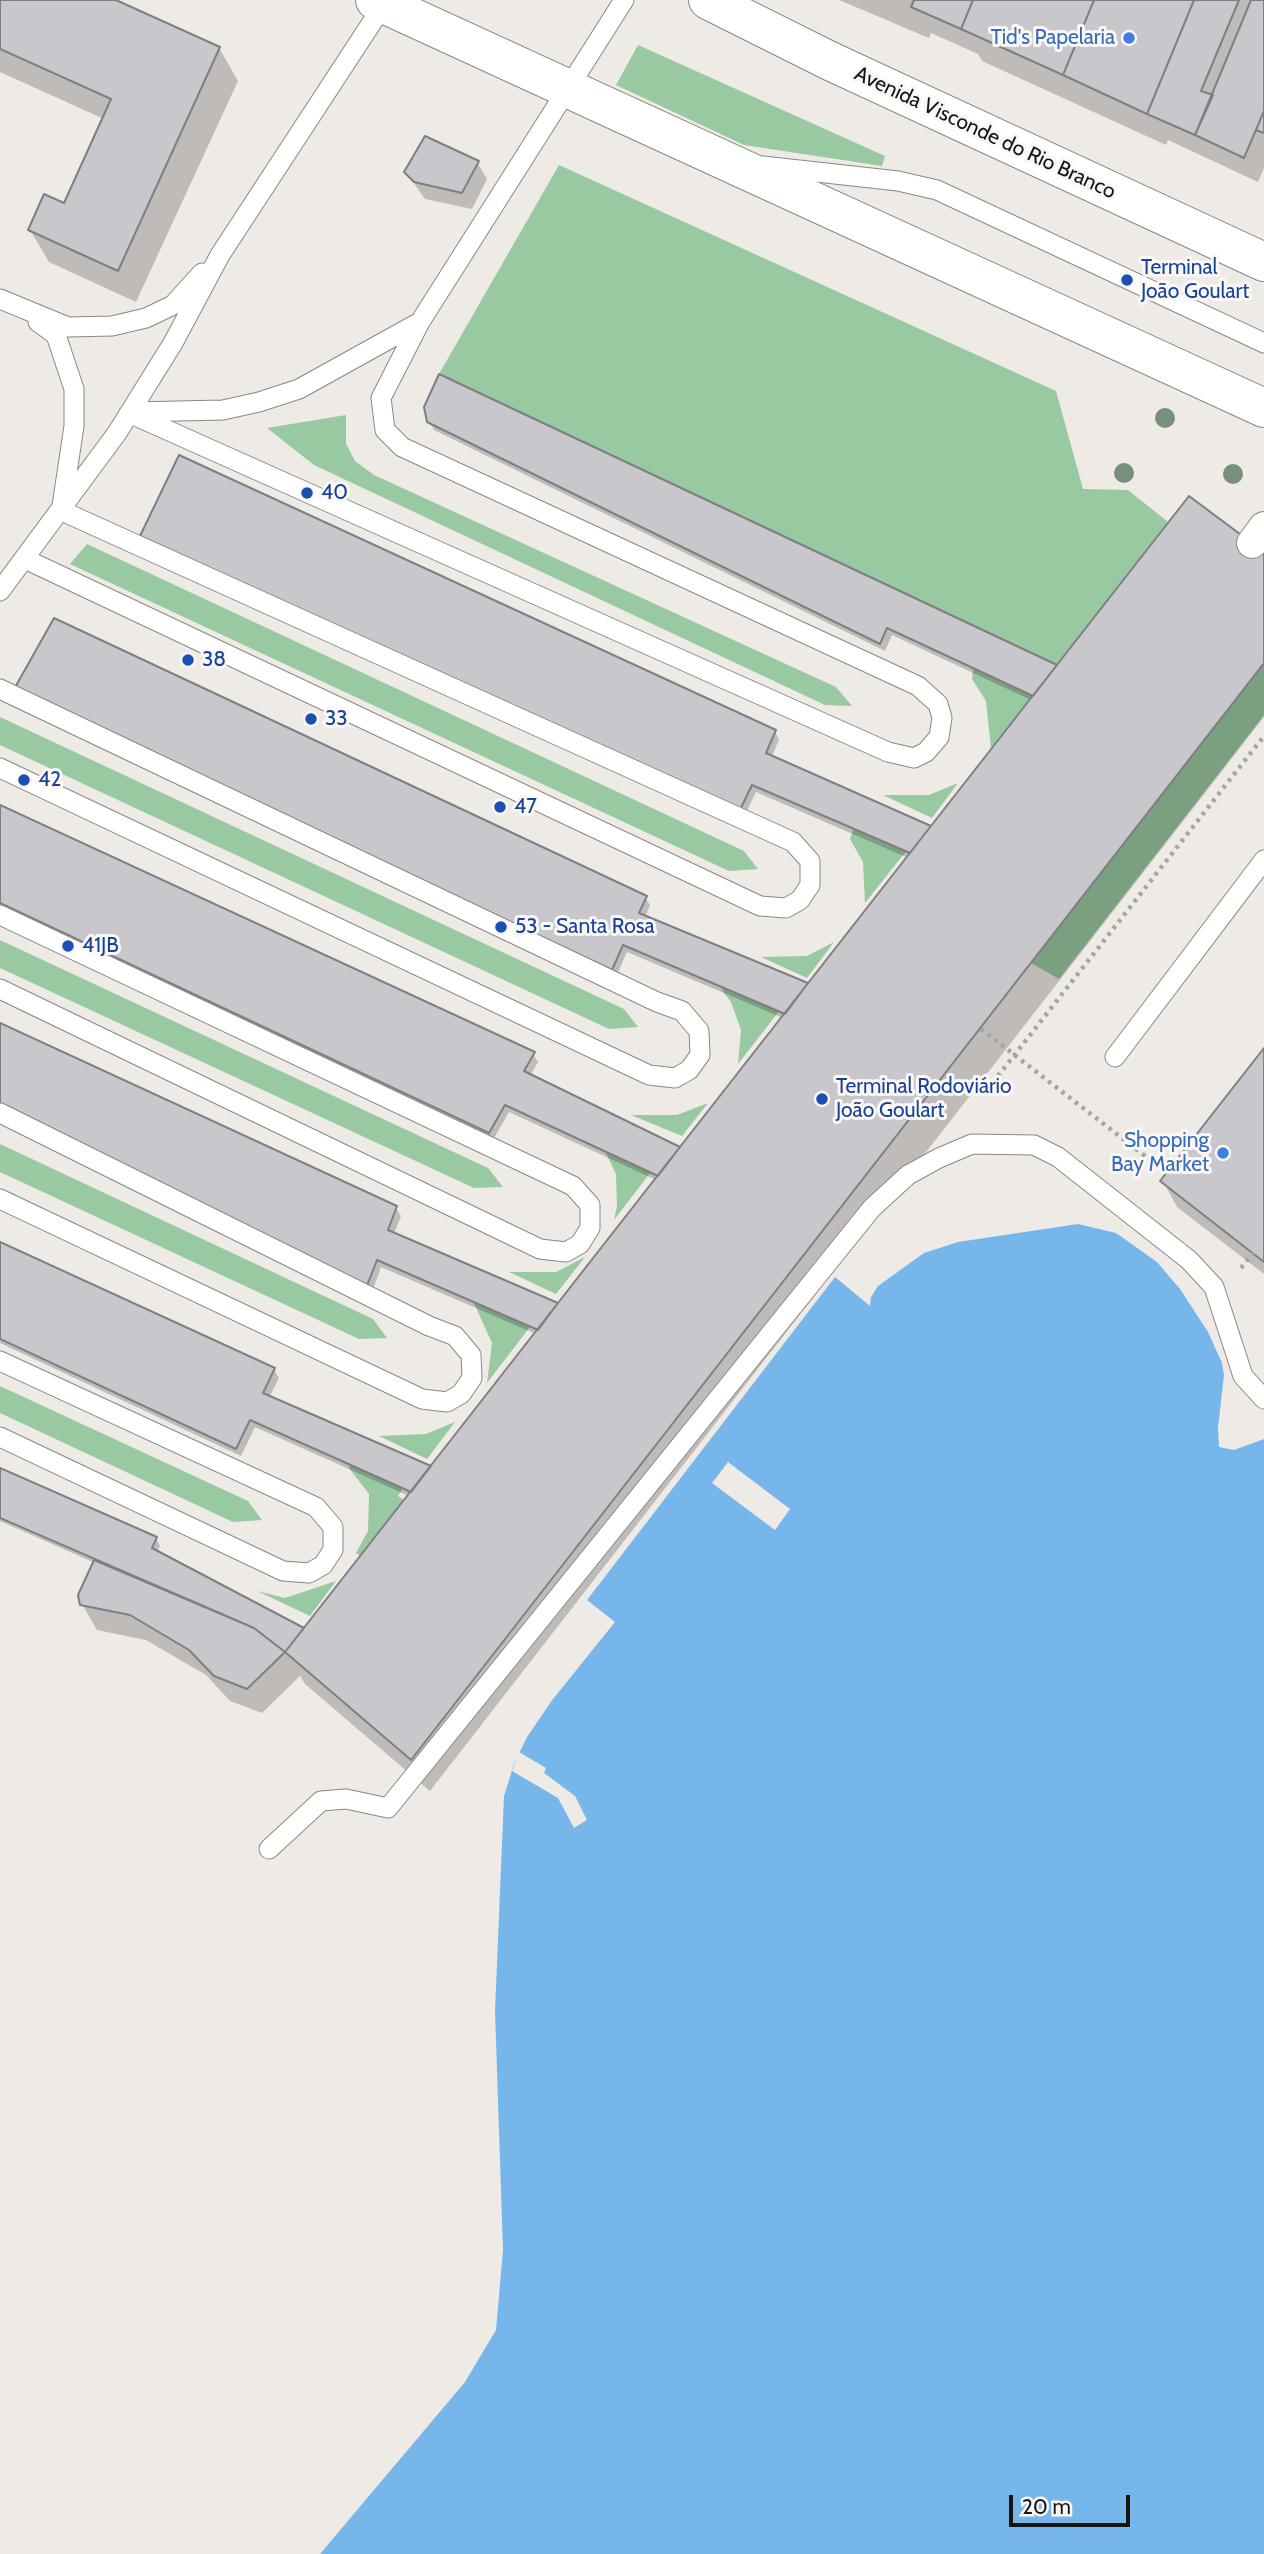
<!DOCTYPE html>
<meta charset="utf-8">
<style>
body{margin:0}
#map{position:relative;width:1264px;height:2554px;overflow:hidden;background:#eeeae6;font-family:Cabin,sans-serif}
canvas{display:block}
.scale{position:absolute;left:1009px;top:2495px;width:121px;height:32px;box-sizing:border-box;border:4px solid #161514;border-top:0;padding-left:9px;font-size:21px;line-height:24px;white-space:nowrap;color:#161514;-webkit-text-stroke:5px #fbf7f4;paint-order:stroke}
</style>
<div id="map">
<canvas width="1264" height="2554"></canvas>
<div class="scale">20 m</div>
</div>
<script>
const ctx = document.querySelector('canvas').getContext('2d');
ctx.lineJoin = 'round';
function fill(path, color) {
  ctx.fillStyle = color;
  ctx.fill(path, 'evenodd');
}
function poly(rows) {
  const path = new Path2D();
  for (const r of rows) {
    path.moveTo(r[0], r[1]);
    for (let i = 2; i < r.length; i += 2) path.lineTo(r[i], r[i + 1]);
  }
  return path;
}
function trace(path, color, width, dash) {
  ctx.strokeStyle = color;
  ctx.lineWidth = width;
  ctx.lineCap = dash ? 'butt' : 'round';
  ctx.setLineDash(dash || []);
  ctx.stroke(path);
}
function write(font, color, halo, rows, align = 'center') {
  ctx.font = font + ' Cabin,sans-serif';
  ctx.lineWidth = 6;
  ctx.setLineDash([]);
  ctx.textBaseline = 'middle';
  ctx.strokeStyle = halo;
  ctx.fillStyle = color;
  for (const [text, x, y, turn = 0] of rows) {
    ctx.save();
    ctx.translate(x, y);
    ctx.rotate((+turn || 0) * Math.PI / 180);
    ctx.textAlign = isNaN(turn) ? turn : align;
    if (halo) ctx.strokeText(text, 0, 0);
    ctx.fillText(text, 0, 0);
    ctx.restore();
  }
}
const green = poly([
 [638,45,885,156,882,166,744,145,616,85],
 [559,165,1056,391,1083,489,1128,490,1168,522,1057,665,439,374],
 [346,415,346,444,355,461,374,475,836,687,852,706,825,705,314,465,267,428],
 [87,544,744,851,758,869,729,871,70,564],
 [1264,663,1264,715,1247,737,1059,979,1031,963],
 [973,668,1033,696,991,749,986,701,972,679],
 [0,717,624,1009,638,1027,609,1029,0,745],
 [958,783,932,818,883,795,929,795],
 [855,825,907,850,865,903,863,862,850,839],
 [0,940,488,1168,503,1187,474,1188,0,968],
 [834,942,807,978,761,957,807,956],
 [726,983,780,1010,738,1064,741,1030,731,1002,722,990],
 [708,1103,682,1136,631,1115,677,1115],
 [0,1144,373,1319,387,1338,359,1339,0,1172],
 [602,1145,657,1164,614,1220,617,1206,616,1174],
 [585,1257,556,1294,509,1272,556,1272],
 [478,1297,533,1323,487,1383,492,1343,474,1303],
 [0,1386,248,1501,262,1520,233,1522,0,1413],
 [455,1422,427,1459,379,1436,426,1434],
 [354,1459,406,1483,398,1496,414,1506,373,1565,356,1553,368,1531,369,1494,349,1468],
 [336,1581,310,1616,257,1591,285,1598]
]);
const water = poly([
 [1078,1224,1116,1233,1157,1262,1180,1289,1208,1332,1222,1363,1224,1375,1218,1427,1219,1447,1234,1450,1264,1439,1264,2554,320,2554,465,2382,496,2330,503,2250,495,2011,504,1796,514,1764,527,1737,553,1699,615,1622,587,1600,835,1277,870,1306,871,1297,878,1286,924,1253,958,1242]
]);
const pier = poly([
 [728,1462,790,1509,775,1530,712,1483],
 [519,1752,546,1768,544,1773,575,1796,587,1820,574,1828,558,1798,512,1771]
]);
const shadow = poly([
 [0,0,112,0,219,48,238,81,136,302,49,262,30,230,65,205,104,119,0,72],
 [839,0,1264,0,1264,168,1258,182,1168,140,1166,145,982,61,978,54,931,33,929,38],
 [477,162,487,179,472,209,425,199,406,172],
 [429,421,1057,668,1264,554,1264,717,430,1791,305,1684,300,1676,262,1713,230,1701,206,1675,146,1640,97,1630,82,1604,95,1563,0,1521,0,1470,156,1538,160,1546,157,1553,304,1630,409,1496,255,1427,241,1456,0,1343,0,1244,274,1370,279,1378,269,1398,431,1468,536,1334,381,1267,371,1295,0,1024,396,1208,401,1216,394,1234,558,1305,656,1180,509,1112,493,1140,0,908,0,807,533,1054,538,1062,530,1076,680,1149,783,1018,627,952,616,977,20,699,645,897,650,905,645,918,808,985,908,858,756,792,742,821,147,544,774,731,779,739,772,757,931,828,1031,700,892,635,885,651,434,430],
 [1264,1051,1264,1274,1177,1207,1163,1181]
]);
const building = poly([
 [0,0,116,0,220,47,118,271,28,230,44,194,64,203,111,99,0,49,0,0],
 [914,0,973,0,961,29,911,7,914,0],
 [973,0,1094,0,1063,75,961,29,973,0],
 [1094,0,1194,0,1147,114,1063,75,1094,0],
 [1194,0,1239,0,1201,91,1213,95,1195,135,1147,114,1194,0],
 [1251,0,1264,0,1264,111,1244,158,1195,135,1251,0],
 [1264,111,1264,133,1256,130,1264,111],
 [425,136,479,161,462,193,414,182,404,172,425,136],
 [439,374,1057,665,1033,696,887,628,880,644,427,422,424,407,439,374],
 [179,455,776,730,766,753,931,826,910,853,752,785,738,814,140,536,179,455],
 [1189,496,1264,552,1264,663,411,1760,285,1652,1189,496],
 [54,618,647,896,639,913,808,983,785,1014,623,945,612,970,13,691,54,618],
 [0,805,535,1052,524,1071,680,1147,658,1176,505,1105,489,1133,0,903,0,805],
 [0,1023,397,1206,388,1230,558,1303,538,1330,377,1260,366,1288,0,1117,0,1023],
 [1264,1048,1264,1262,1160,1181,1264,1048],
 [0,1242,275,1368,263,1393,431,1466,411,1492,250,1420,236,1449,0,1339,0,1242],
 [0,1468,157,1537,152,1548,304,1628,285,1652,254,1628,0,1518,0,1468],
 [94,1560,254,1628,285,1652,247,1689,214,1676,189,1650,130,1615,80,1605,78,1595,94,1560]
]);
const path = poly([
 [981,1029,1167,1173],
 [998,1076,1264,736],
 [1241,1268,1253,1253]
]);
const service = poly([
 [763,166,898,181,937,190,1264,343],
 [0,299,68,327,112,326,146,318,173,305,202,273],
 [38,322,56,335,74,389,74,426,62,506],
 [133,412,223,410,259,402,299,389,420,322],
 [129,413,888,752,914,758,926,752,939,737,942,718,938,704,918,686,402,447,385,430,381,398,420,322,624,0],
 [25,559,760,906,786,908,800,900,810,885,810,861,793,842,62,511],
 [0,591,117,433,173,343,220,255,384,4,388,3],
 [0,689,657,1002,682,1011,699,1031,700,1055,689,1070,675,1078,649,1075,0,768],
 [0,915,573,1186,590,1205,590,1228,580,1244,566,1252,540,1249,0,989],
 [1115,1057,1264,860],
 [0,1113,429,1326,455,1336,471,1355,472,1378,461,1394,447,1402,422,1399,0,1199],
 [0,1361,316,1507,333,1527,333,1550,323,1565,309,1573,283,1571,0,1437],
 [269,1849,321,1801,346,1799,388,1808,872,1208,908,1175,939,1158,972,1144,1034,1145,1058,1157,1189,1260,1214,1287,1243,1376,1264,1399]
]);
const pedestrian = poly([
 [1252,543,1264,527]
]);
const secondary = poly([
 [375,0,1264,408],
 [708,0,830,61,1264,262]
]);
const trees = [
 [1165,418],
 [1124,473],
 [1233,474]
];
const markers = [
 [1129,38,7,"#3f7fe0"],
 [1127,280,7,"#1a4fb4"],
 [307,493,7,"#1a4fb4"],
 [188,660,7,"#1a4fb4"],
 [311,719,7,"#1a4fb4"],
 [24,780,7,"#1a4fb4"],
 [500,807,7,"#1a4fb4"],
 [501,927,7,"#1a4fb4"],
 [68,946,7,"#1a4fb4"],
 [822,1099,7,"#1a4fb4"],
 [1223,1153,7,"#3f7fe0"]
];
const shopNames = [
 ["Tid's Papelaria",1115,38],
 ["Shopping",1209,1141],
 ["Bay Market",1209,1165]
];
const streetNames = [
 ["Avenida Visconde do Rio Branco",985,133,25]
];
const transitNames = [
 ["Terminal",1141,268],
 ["João Goulart",1141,292],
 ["40",321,493],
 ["38",202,660],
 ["33",325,719],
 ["42",38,780],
 ["47",514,807],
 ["53 - Santa Rosa",515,927],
 ["41JB",82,946],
 ["Terminal Rodoviário",836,1087],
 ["João Goulart",836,1111]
];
fill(green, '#99c9a1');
fill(water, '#77b6eb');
fill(pier, '#eeeae6');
fill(shadow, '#0003');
fill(building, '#c8c7cc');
trace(building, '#7f7e82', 2);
trace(service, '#8b8784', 21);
trace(pedestrian, '#8b8784', 32);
trace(secondary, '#8b8784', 40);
trace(path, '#a7a4a1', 4.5, [3.5, 5]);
trace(service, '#fff', 19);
trace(pedestrian, '#fff', 30);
trace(secondary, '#fff', 38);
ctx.fillStyle = '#77907b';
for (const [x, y] of trees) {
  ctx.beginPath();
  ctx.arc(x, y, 10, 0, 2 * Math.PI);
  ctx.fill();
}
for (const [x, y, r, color] of markers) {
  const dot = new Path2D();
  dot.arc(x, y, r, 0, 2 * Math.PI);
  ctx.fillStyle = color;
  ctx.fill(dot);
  trace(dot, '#fbf7f4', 2.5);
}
write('21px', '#366cbe', '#fbf7f4', shopNames, 'right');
write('21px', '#161514', '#fbf7f4', streetNames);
write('21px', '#164399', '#fbf7f4', transitNames, 'left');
</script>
